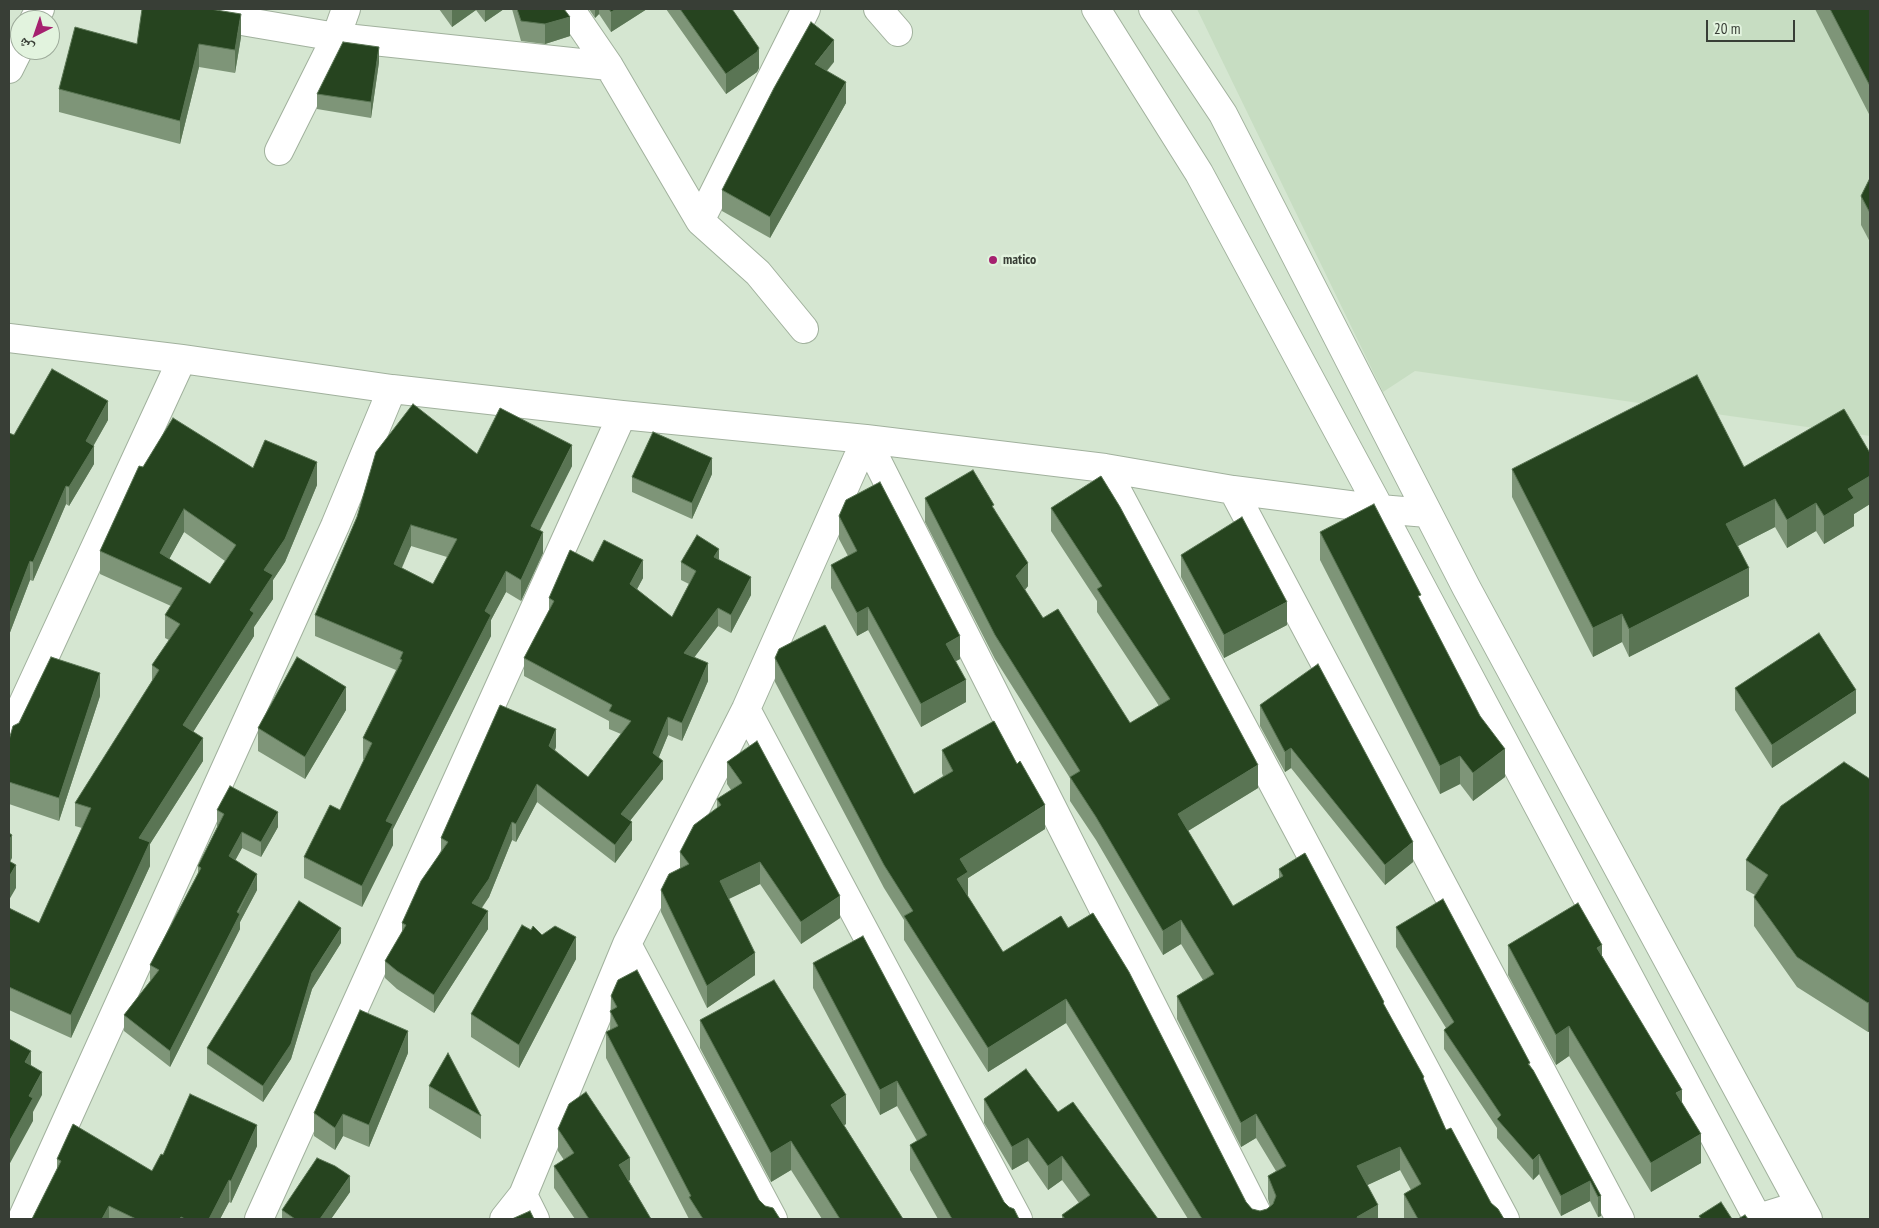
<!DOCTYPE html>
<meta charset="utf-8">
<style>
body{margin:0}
#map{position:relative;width:1879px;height:1228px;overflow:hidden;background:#d5e6d1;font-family:"PT Sans Narrow","Noto Naskh Arabic",sans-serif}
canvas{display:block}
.frame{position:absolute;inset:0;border:10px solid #383e36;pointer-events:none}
.north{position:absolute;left:10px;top:10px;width:50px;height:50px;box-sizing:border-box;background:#e2f3de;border:1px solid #9eab9b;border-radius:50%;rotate:221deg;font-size:14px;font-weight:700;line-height:20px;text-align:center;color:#383e36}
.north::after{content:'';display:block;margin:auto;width:18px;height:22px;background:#a5216f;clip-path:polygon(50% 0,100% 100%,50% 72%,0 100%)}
.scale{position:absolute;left:1706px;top:20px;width:89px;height:22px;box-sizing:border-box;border:2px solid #383e36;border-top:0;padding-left:6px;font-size:15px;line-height:18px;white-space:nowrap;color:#383e36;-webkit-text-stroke:4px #e2f3de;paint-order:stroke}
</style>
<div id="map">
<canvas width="1879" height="1228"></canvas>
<div class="frame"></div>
<div class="north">ش</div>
<div class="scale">20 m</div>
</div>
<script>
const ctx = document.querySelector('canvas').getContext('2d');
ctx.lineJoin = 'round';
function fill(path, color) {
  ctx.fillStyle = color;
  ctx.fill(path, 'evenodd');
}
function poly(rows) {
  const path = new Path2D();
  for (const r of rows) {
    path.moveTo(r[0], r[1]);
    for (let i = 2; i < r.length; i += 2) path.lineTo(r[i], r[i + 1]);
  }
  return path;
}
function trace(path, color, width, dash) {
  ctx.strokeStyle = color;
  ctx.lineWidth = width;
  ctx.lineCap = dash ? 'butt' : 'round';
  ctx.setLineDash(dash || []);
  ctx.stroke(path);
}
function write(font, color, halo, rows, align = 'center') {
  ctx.font = font + ' "PT Sans Narrow",sans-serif';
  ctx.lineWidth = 5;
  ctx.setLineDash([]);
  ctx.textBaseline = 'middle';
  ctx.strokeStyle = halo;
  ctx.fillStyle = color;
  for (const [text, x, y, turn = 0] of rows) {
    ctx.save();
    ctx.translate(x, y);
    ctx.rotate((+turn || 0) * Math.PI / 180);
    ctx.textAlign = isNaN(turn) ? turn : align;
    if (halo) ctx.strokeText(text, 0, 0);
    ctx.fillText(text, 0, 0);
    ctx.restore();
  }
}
const built = poly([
 [1197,9,1870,9,1870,436,1415,371,1383,392]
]);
const minor = poly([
 [171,9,336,37,609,66],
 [570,9,609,66,700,221],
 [878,9,898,32],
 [1096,9,1199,173,1380,509,1758,1219],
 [1153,9,1223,114,1466,587,1808,1219],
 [34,20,40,9],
 [9,69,20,47],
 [279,151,336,37,346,9],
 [804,329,758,273,700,221,806,9],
 [9,338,182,359,392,389,622,415,866,439,1105,468,1233,490,1380,509,1427,513],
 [866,439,1260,1219],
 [1105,468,1505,1219],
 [1233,490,1620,1219],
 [746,709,1018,1219],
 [9,734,182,359],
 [627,944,773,1219],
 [523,1195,535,1219],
 [22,1219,335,526,392,389],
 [259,1219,622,415],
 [504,1219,523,1195,627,944,746,709,866,439],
 [1755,1219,1800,1205]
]);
const wall = poly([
 [439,9,504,9,485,22,476,10,452,27],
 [512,9,564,9,570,36,545,44,521,41],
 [589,9,647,9,611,32,599,14,595,18],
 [666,9,732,9,759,68,757,72,726,94],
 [1815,9,1870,9,1870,116],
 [241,37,235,73,199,67,180,144,59,112,59,89,137,44],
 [379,62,371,118,317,109,317,94],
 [834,62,827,71,846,103,770,238,722,211,722,190],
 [1870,178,1870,242,1861,225,1861,196],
 [108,420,94,445,94,464,69,506,66,504,33,581,30,580,9,635,9,433,14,435],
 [1870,453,1870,504,1854,514,1854,526,1824,544,1816,531,1787,548,1775,527,1738,546,1749,596,1629,657,1622,642,1593,657,1512,497,1512,469,1744,467],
 [477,454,572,466,540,530,543,553,521,601,506,592,491,620,491,636,393,829,393,845,362,907,304,878,304,857,340,810,364,760,363,759,363,738,396,670,315,636,315,615,357,517],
 [411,546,447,557,433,584,402,568],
 [143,467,253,468,317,485,285,562,273,580,273,599,254,627,254,636,193,732,203,761,150,844,150,866,71,1038,9,1010,9,908,39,923,82,828,75,826,75,803,152,681,152,665,169,640,165,638,165,615,171,606,100,574,100,551],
 [184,532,225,561,210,584,169,559],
 [712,474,692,519,632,492,632,477],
 [925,498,994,508,1028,586,1025,590,1043,618,1130,723,1159,706,1097,612,1097,601,1051,531,1051,508,1258,788,1188,831,1233,906,1279,878,1279,869,1384,1005,1424,1082,1446,1130,1491,1203,1504,1219,1404,1219,1404,1194,1411,1190,1400,1170,1367,1185,1378,1219,1188,1219,1066,1023,988,1072,904,940,904,920,884,888,775,682,775,658,914,794,943,776,942,773,942,750,1045,829,968,878,968,896,967,896,1003,952,1061,916,1246,1202,1252,1209,1260,1211,1267,1209,1270,1206,1268,1199,1268,1176,1276,1171,1256,1138,1241,1147,1177,1019,1177,996,1203,980,1181,944,1163,955,1096,840,1070,801,1070,778,995,659,925,522],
 [839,516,960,659,956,661,966,702,921,727,868,630,857,636,831,588,831,565,848,556,839,539],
 [1320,532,1421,602,1505,777,1473,801,1460,784,1440,794,1320,560],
 [1181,555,1287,625,1224,658,1181,577],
 [719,560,751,595,731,633,718,626,694,657,708,681,682,741,668,735,659,757,663,779,630,821,632,840,615,863,537,802,516,842,512,840,489,897,482,908,488,929,434,1013,397,989,385,978,385,961,402,933,402,923,441,852,441,838,556,747,555,750,588,777,621,734,609,729,609,721,524,676,524,658,549,611,549,598,593,562,643,578,637,589,672,617,689,584,681,580,681,562],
 [1735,688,1856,713,1772,768,1735,710],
 [100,696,59,821,9,804,9,740],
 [1260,705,1413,862,1385,885,1291,768,1285,772,1260,726],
 [346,710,305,779,258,751,258,728],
 [727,762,840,918,801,944,760,884,729,899,755,975,707,1008,661,912,661,890,680,868,680,852,717,808,717,799,731,790,727,784],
 [1870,779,1870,1031,1868,1032,1797,987,1754,926,1754,897,1755,895,1746,890,1746,860],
 [217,810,278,827,261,857,242,848,235,860,257,890,240,922,240,929,170,1067,124,1031,124,1015,151,980,150,980,150,965,198,873,198,866,218,826,217,826],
 [1396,927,1530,1065,1601,1196,1601,1216,1598,1217,1590,1201,1561,1216,1539,1174,1533,1180,1497,1138,1497,1128,1444,1049,1444,1030,1446,1028,1396,947],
 [542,935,576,959,519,1068,471,1037,471,1014],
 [341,943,312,989,291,1059,263,1102,207,1064,207,1048],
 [1508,945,1602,958,1682,1103,1701,1163,1651,1192,1569,1056,1556,1065,1508,975],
 [813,963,1004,1202,1019,1219,938,1219,910,1170,910,1145,917,1141,897,1106,880,1115,813,988],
 [611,996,759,1200,780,1219,689,1219,606,1058,606,1032,610,1030],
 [700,1020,846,1124,844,1125,903,1219,822,1219,791,1170,771,1182,700,1048],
 [408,1053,369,1147,343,1136,335,1150,314,1136,314,1113],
 [429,1086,481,1116,481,1139,429,1108],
 [984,1099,1058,1112,1158,1219,1062,1219,1062,1215,1079,1203,1062,1180,1048,1190,1028,1161,1012,1170,984,1123],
 [558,1129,630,1180,629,1181,651,1219,575,1219,554,1188,554,1166,564,1160,558,1151],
 [257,1146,231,1203,229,1202,220,1219,32,1219,57,1170,57,1159,152,1171,163,1155],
 [350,1192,331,1219,282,1219,282,1210]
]);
const shadedWall = poly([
 [452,9,476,9,476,10,452,27],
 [485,9,504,9,485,22],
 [595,9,599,9,599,14,595,18],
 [617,9,647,9,611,32,611,12],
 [241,14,241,37,235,73,235,50],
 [570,17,570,36,545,44,545,24],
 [834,40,834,62,815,85,815,64],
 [199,44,199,67,180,144,180,121],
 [379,47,379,62,371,118,371,102],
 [759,48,759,68,757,72,726,94,726,74],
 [846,82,846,103,770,238,770,217],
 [108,401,108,420,88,455,94,446,94,464,69,506,69,487,86,441],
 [572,445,572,466,531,547,531,526],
 [712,458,712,474,692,519,692,503],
 [317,462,317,485,285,562,273,580,273,599,254,627,254,636,183,748,183,725,250,610,264,570],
 [1870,476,1870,504,1854,514,1854,526,1824,544,1824,516,1848,489],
 [66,486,66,504,33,581,33,562],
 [1775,499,1775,527,1726,552,1726,524],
 [1816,503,1816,531,1787,548,1787,520],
 [184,509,184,532,160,576,160,553],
 [411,525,411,546,394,585,394,564],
 [543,532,543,553,521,601,521,580],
 [719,549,719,567,714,557],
 [643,560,643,578,630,602,630,584],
 [30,561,30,580,9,635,9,616],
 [1028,563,1028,586,1016,600,1016,576],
 [1749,568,1749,596,1629,657,1629,629],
 [506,571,506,592,491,620,491,636,393,829,393,845,362,907,362,886,386,821,485,611],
 [751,577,751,595,731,633,731,615],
 [1287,602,1287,625,1224,658,1224,635],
 [868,607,868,630,857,636,857,613],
 [718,608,718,626,684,671,684,653],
 [1622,614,1622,642,1593,657,1593,628],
 [960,636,960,659,946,666,946,644],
 [708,663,708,681,682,741,682,723],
 [100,673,100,696,59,821,59,798],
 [966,680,966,702,921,727,921,704],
 [346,687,346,710,305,779,305,757],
 [1856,690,1856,713,1772,768,1772,745],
 [668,717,668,735,653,771,653,753],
 [556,729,556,747,549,764,549,746],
 [203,738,203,761,150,844,150,866,71,1038,71,1015,139,838],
 [1291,748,1291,768,1285,772,1285,752],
 [1505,749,1505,777,1473,801,1473,773],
 [1460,756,1460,784,1440,794,1440,766],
 [663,761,663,779,621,832,621,814],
 [1258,765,1258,788,1178,837,1178,814],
 [537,784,537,802,516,842,516,824],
 [1045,805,1045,829,968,878,968,896,957,903,957,879,960,859],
 [278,812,278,827,261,857,261,842],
 [512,822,512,840,489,897,472,921,472,903],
 [632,822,632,840,615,863,615,845],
 [242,832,242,848,229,872,229,856],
 [12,835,12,858,9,864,9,841],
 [1413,842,1413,862,1385,885,1385,865],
 [760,862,760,884,720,903,720,881],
 [16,865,16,888,9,900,9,877],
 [257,874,257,890,240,922,240,929,170,1067,170,1051],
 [840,896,840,918,801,944,801,922],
 [488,911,488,929,434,1013,434,995],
 [1181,920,1181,944,1163,955,1163,931],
 [341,928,341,943,312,989,291,1059,263,1102,263,1086,312,973],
 [576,937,576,959,519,1068,519,1045],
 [1602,945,1602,974,1597,948],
 [755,953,755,975,707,1008,707,986],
 [1066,999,1066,1023,988,1072,988,1048],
 [1870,1002,1870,1031,1868,1032,1868,1003],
 [1569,1026,1569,1056,1556,1065,1556,1035],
 [408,1031,408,1053,369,1147,369,1125],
 [31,1051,31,1073,25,1062],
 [42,1072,42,1095,33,1112,33,1121,9,1165,9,1142,29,1096],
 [897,1081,897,1106,880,1115,880,1090],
 [1682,1090,1682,1119,1676,1093],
 [846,1095,846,1124,831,1134,831,1105],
 [343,1114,343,1136,335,1150,335,1128],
 [1256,1114,1256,1138,1241,1147,1241,1123],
 [257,1125,257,1146,231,1203,231,1181],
 [1701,1134,1701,1163,1651,1192,1651,1163],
 [1028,1138,1028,1161,1012,1170,1012,1147],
 [791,1141,791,1170,771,1182,771,1153],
 [1400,1147,1400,1170,1357,1190,1357,1166],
 [1539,1154,1539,1174,1533,1180,1533,1160],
 [1062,1156,1062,1180,1048,1190,1048,1166],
 [630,1158,630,1180,619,1186,619,1165],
 [350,1176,350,1192,331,1219,320,1219],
 [229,1180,229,1202,220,1219,209,1219],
 [1590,1181,1590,1201,1561,1216,1561,1196],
 [1601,1196,1601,1216,1598,1217,1598,1197],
 [1378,1205,1378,1219,1357,1219,1357,1217],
 [109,1206,109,1219,102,1219]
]);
const building = poly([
 [142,9,210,9,241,14,235,50,199,44,180,121,59,89,75,27,137,44,142,9],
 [517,9,564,9,570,17,545,24,521,21,517,9],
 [609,9,617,9,611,12,609,9],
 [680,9,732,9,759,48,757,52,726,74,680,9],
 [1830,9,1870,9,1870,86,1830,9],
 [811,22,834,40,815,64,846,82,770,217,722,190,774,88,811,22],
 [343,42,379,47,371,102,317,94,343,42],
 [1870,178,1870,213,1861,196,1870,178],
 [52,369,108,401,86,441,94,446,69,487,66,486,33,562,30,561,9,616,9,433,14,435,52,369],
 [1697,375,1744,467,1844,409,1870,453,1870,476,1848,489,1854,498,1824,516,1816,503,1787,520,1775,499,1726,524,1749,568,1629,629,1622,614,1593,628,1512,469,1697,375],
 [413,404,477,454,500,408,572,445,531,526,543,532,521,580,506,571,485,611,491,615,386,821,393,824,362,886,304,857,330,805,340,810,372,743,363,738,402,660,400,659,403,652,315,615,357,517,376,452,413,404],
 [411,525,457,539,433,584,394,564,411,525],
 [173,418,253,468,265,440,317,462,285,539,264,570,273,575,250,610,254,613,183,725,203,738,139,838,150,842,71,1015,9,987,9,908,39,923,91,808,75,803,159,670,152,665,180,624,165,615,182,588,100,551,139,466,143,467,173,418],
 [184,509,236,545,210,584,160,553,184,509],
 [653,432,712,458,692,503,632,477,653,432],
 [973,470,994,505,992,506,1028,563,1016,576,1043,618,1058,609,1130,723,1170,699,1097,589,1102,586,1051,508,1101,476,1120,507,1258,765,1178,814,1233,906,1283,876,1279,869,1305,853,1384,1002,1383,1003,1424,1077,1423,1078,1446,1130,1451,1128,1491,1203,1498,1209,1504,1219,1418,1219,1404,1194,1421,1184,1400,1147,1357,1166,1378,1205,1357,1217,1358,1219,1202,1219,1066,999,988,1048,904,916,913,911,884,865,775,658,779,649,825,625,914,794,953,771,942,750,994,721,1017,764,1020,761,1045,805,960,859,968,872,957,879,1003,952,1061,916,1068,928,1093,913,1129,972,1246,1202,1252,1209,1260,1211,1267,1209,1273,1204,1276,1196,1268,1176,1286,1166,1256,1114,1241,1123,1177,996,1214,974,1181,920,1163,931,1096,817,1070,777,1080,771,995,635,925,498,973,470],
 [880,482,960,636,946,644,966,680,921,704,868,607,857,613,831,565,857,551,839,516,846,500,880,482],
 [1374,504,1421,595,1418,596,1480,716,1505,749,1473,773,1460,756,1440,766,1320,532,1374,504],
 [1242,517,1287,602,1224,635,1181,555,1242,517],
 [697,535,719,549,714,557,751,577,731,615,718,608,684,653,708,663,682,723,668,717,653,753,663,761,621,814,632,822,615,845,537,784,516,824,512,822,489,879,472,903,488,911,434,995,397,971,385,961,406,925,402,923,421,881,448,842,441,838,500,705,556,729,549,746,588,777,631,721,609,711,612,705,524,658,554,601,549,598,570,550,593,562,604,540,643,560,630,584,672,617,696,571,681,562,697,535],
 [1819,633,1856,690,1772,745,1735,688,1819,633],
 [51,657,100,673,59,798,9,782,9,740,13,726,19,723,51,657],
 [297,657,346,687,305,757,258,728,297,657],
 [1318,664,1413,842,1385,865,1291,748,1285,752,1260,705,1318,664],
 [757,741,840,896,801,922,760,862,720,881,755,953,707,986,661,890,669,874,689,864,680,852,694,825,721,805,717,799,742,783,727,762,757,741],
 [1844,762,1870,779,1870,1002,1868,1003,1797,957,1754,897,1768,875,1746,860,1781,806,1844,762],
 [230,786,278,812,261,842,242,832,229,856,257,874,237,912,240,914,170,1051,124,1015,159,970,150,965,201,868,198,866,224,814,217,810,230,786],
 [9,833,12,835,9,841,9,833],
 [9,861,16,865,9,877,9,861],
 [1443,899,1530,1063,1528,1064,1533,1070,1601,1196,1598,1197,1590,1181,1561,1196,1539,1154,1533,1160,1497,1119,1501,1115,1444,1030,1454,1022,1396,927,1443,899],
 [299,901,341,928,312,973,291,1044,263,1086,207,1048,299,901],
 [1578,903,1602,945,1597,948,1682,1090,1676,1093,1701,1134,1651,1163,1569,1026,1556,1035,1508,945,1578,903],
 [522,925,531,930,533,926,542,935,555,926,576,937,519,1045,471,1014,522,925],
 [863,936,1004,1202,1009,1207,1014,1209,1019,1219,952,1219,910,1145,927,1135,897,1081,880,1090,813,963,863,936],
 [637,970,759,1200,765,1206,773,1208,780,1219,703,1219,689,1197,691,1196,606,1032,618,1026,610,1011,617,1007,611,996,618,980,637,970],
 [774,980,846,1095,831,1105,903,1219,840,1219,791,1141,771,1153,700,1020,774,980],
 [360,1010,408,1031,369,1125,343,1114,335,1128,314,1113,360,1010],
 [9,1039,31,1051,25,1062,42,1072,29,1096,33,1098,9,1142,9,1039],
 [448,1053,481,1116,429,1086,448,1053],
 [1026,1069,1058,1112,1073,1102,1158,1219,1065,1219,1062,1215,1090,1195,1062,1156,1048,1166,1028,1138,1012,1147,984,1099,1026,1069],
 [586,1092,630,1158,619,1165,651,1219,589,1219,554,1166,574,1153,558,1129,569,1104,586,1092],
 [190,1094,257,1125,231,1181,229,1180,209,1219,185,1219,181,1217,180,1219,136,1219,109,1206,102,1219,32,1219,61,1161,57,1159,73,1124,152,1171,161,1154,163,1155,190,1094],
 [317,1158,335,1166,350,1176,320,1219,295,1219,282,1210,317,1158],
 [1721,1202,1732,1219,1701,1219,1699,1216,1721,1202],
 [530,1211,534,1219,512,1219,530,1211],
 [1745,1215,1748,1219,1738,1219,1745,1215]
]);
const markers = [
 [993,260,5,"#a5216f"]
];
const poiNames = [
 ["matico",1003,260]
];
fill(built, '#c7ddc2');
trace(minor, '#a1b19d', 30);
trace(minor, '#fff', 28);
fill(wall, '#7e9578');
fill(shadedWall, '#5a7554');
fill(building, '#26441f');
trace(building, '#5a7554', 1);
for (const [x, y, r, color] of markers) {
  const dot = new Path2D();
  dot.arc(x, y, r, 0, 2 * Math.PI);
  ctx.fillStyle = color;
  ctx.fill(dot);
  trace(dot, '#e2f3de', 2);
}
write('bold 14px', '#383e36', '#e2f3de', poiNames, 'left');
</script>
